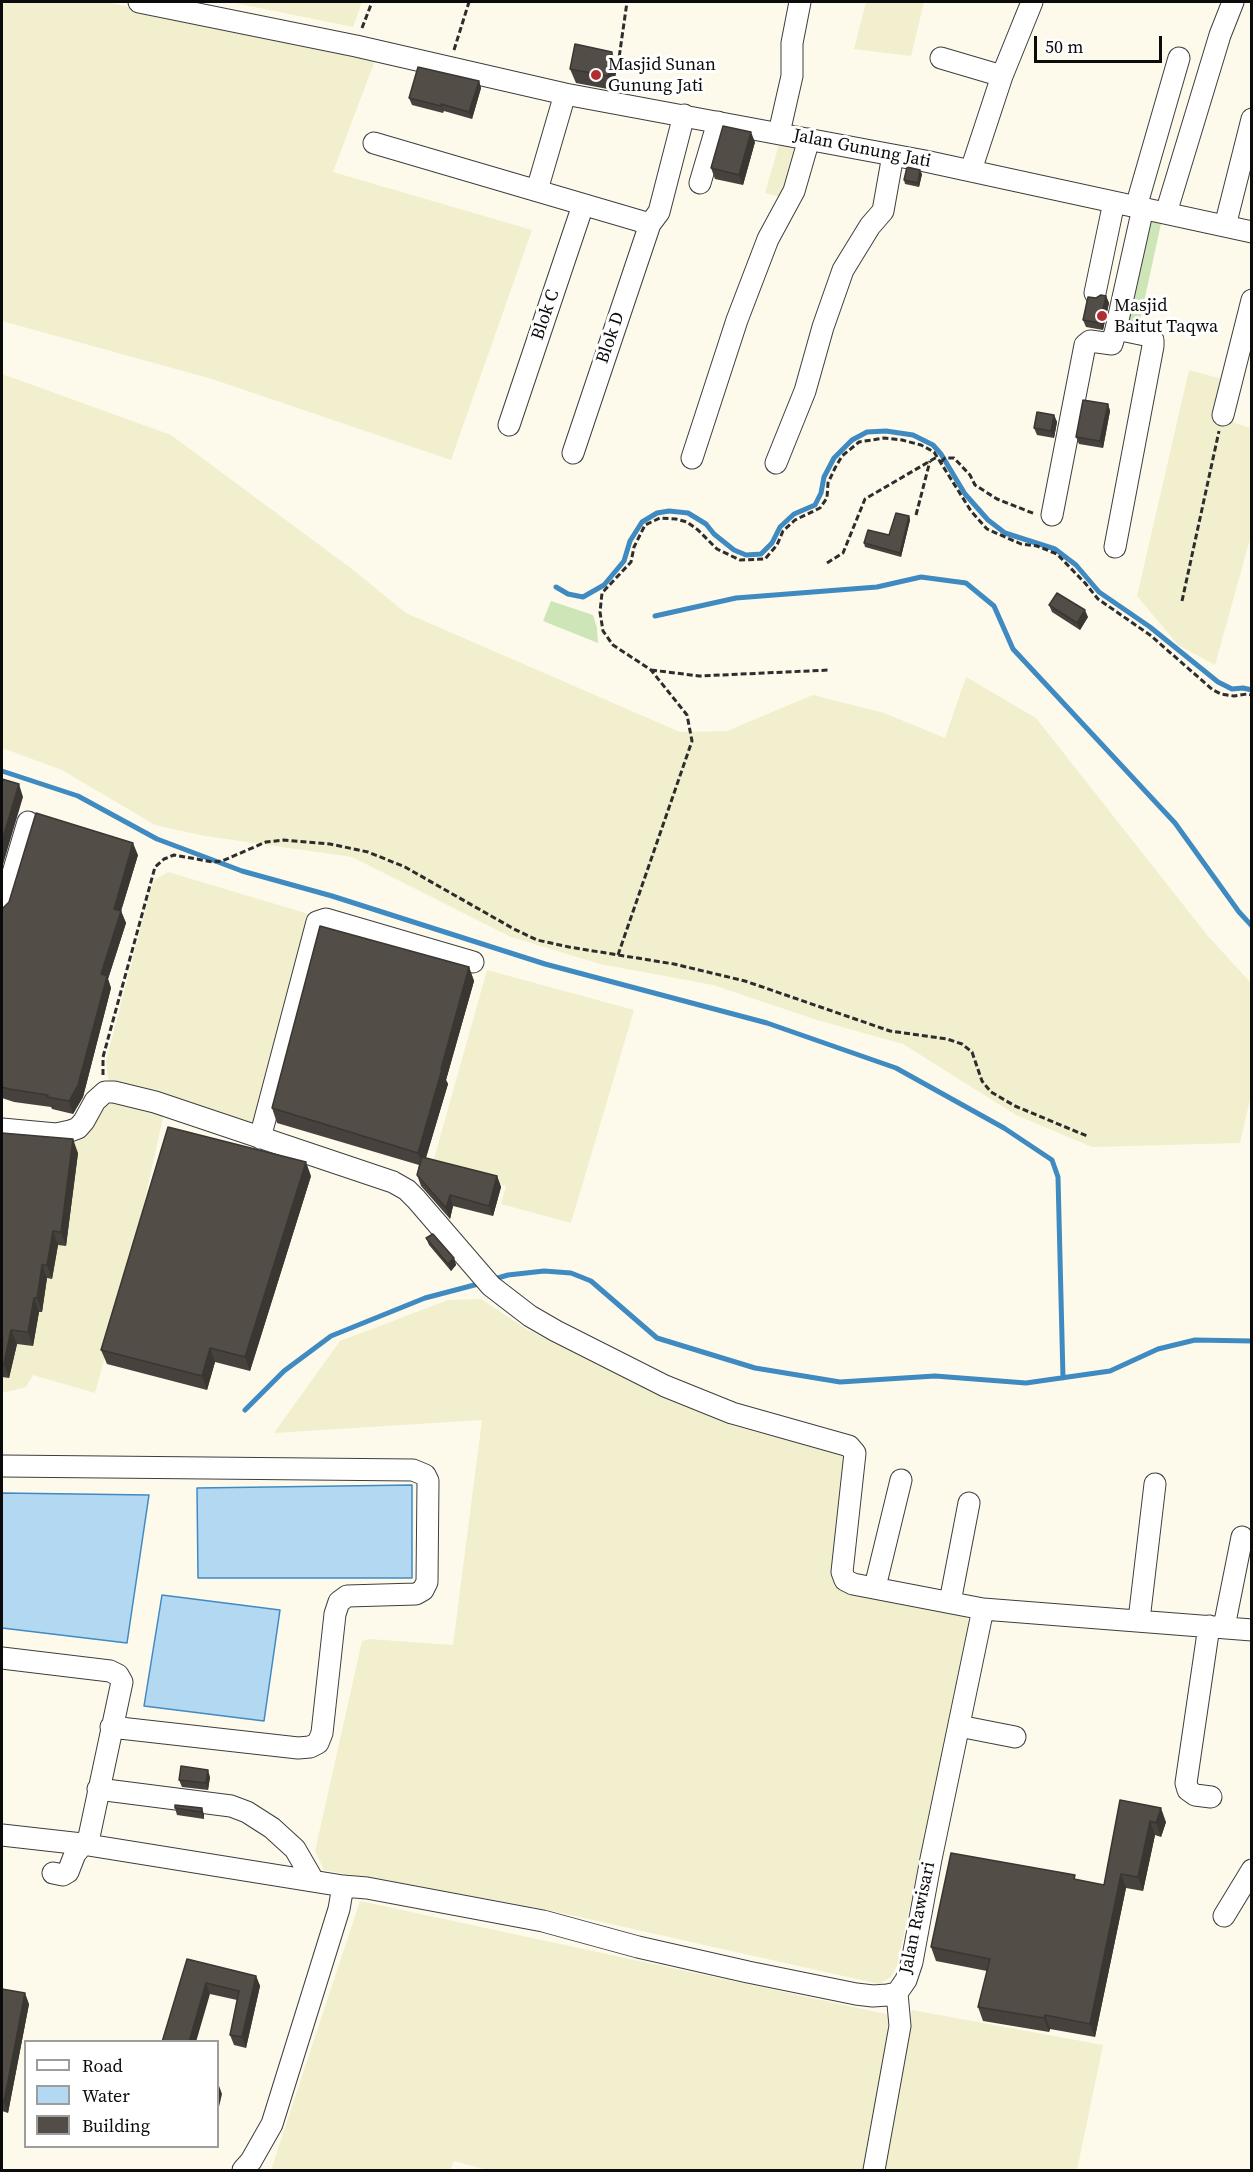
<!DOCTYPE html>
<style>
body{margin:0}
#map{position:relative;width:1253px;height:2172px;overflow:hidden;background:#fefaeb;font-family:"Source Serif 4",serif}
canvas{display:block}
.frame{position:absolute;inset:0;border:3px solid #0b0b0b;pointer-events:none}
.legend{position:absolute;left:24px;top:2040px;width:195px;height:108px;box-sizing:border-box;background:#fff;border:2px solid #9d9d9d;margin:0;padding:8px 10px;list-style:none;font-size:18px;color:#0b0b0b}
.legend li{display:flex;align-items:center;gap:12px;height:30px}
.legend b{width:30px;border:2px solid #9d9d9d}
.scale{position:absolute;left:1034px;top:36px;width:128px;height:27px;box-sizing:border-box;border:3px solid #0b0b0b;border-top:0;padding-left:8px;font-size:18px;line-height:21px;white-space:nowrap;color:#0b0b0b;-webkit-text-stroke:4px #fff;paint-order:stroke}
</style>
<div id="map">
<canvas width="1253" height="2172"></canvas>
<div class="frame"></div>
<ul class="legend">
<li><b style="height:8px;background:#fff"></b>Road</li>
<li><b style="height:16px;background:#b3d8f1"></b>Water</li>
<li><b style="height:16px;background:#534d48"></b>Building</li>
</ul>
<div class="scale">50 m</div>
</div>
<script>
const ctx = document.querySelector('canvas').getContext('2d');
ctx.lineJoin = 'round';
function fill(path, color) {
  ctx.fillStyle = color;
  ctx.fill(path, 'evenodd');
}
function poly(rows) {
  const path = new Path2D();
  for (const r of rows) {
    path.moveTo(r[0], r[1]);
    for (let i = 2; i < r.length; i += 2) path.lineTo(r[i], r[i + 1]);
  }
  return path;
}
function trace(path, color, width, dash) {
  ctx.strokeStyle = color;
  ctx.lineWidth = width;
  ctx.lineCap = dash ? 'butt' : 'round';
  ctx.setLineDash(dash || []);
  ctx.stroke(path);
}
function write(font, color, halo, rows, align = 'center') {
  ctx.font = font + ' "Source Serif 4",serif';
  ctx.lineWidth = 6;
  ctx.setLineDash([]);
  ctx.textBaseline = 'middle';
  ctx.strokeStyle = halo;
  ctx.fillStyle = color;
  for (const [text, x, y, turn = 0] of rows) {
    ctx.save();
    ctx.translate(x, y);
    ctx.rotate((+turn || 0) * Math.PI / 180);
    ctx.textAlign = isNaN(turn) ? turn : align;
    if (halo) ctx.strokeText(text, 0, 0);
    ctx.fillText(text, 0, 0);
    ctx.restore();
  }
}
const farmland = poly([
 [2,2,106,2,376,58,333,172,532,230,451,460,212,379,2,321],
 [230,2,362,2,353,27],
 [866,2,924,2,911,56,854,49],
 [780,141,800,145,785,198,765,193],
 [1189,370,1226,380,1217,417,1251,428,1252,532,1215,665,1178,645,1137,596],
 [2,374,171,435,352,569,406,613,680,732,727,731,813,695,884,713,945,738,966,677,1036,718,1207,935,1251,983,1251,1095,1240,1143,1092,1147,1016,1115,903,1044,817,1020,713,985,600,964,511,937,352,857,205,836,155,825,62,770,2,748],
 [168,872,312,915,256,1127,112,1083,108,1079,106,1061,150,892,154,880],
 [487,970,634,1010,571,1223,501,1204,506,1186,432,1166],
 [115,1101,164,1113,133,1253,95,1393,33,1375,26,1387,2,1393,2,1135,76,1142,87,1136,94,1120,105,1106],
 [481,1299,528,1330,736,1427,845,1455,849,1464,835,1583,839,1589,961,1613,969,1620,970,1626,897,1966,891,1977,879,1984,539,1908,324,1870,315,1851,362,1641,369,1639,453,1645,482,1420,274,1433,340,1341,448,1300],
 [360,1901,886,2014,894,2021,864,2170,487,2170,454,2161,450,2170,271,2170],
 [912,2010,1103,2045,1077,2170,883,2170]
]);
const green = poly([
 [1146,216,1162,219,1139,325,1125,322],
 [551,601,593,615,597,628,598,643,543,621]
]);
const water = poly([
 [412,1485,412,1578,198,1578,197,1488,412,1485],
 [2,1493,149,1495,127,1643,2,1628,2,1493],
 [162,1595,280,1610,264,1721,144,1706,162,1595]
]);
const stream = poly([
 [556,587,568,594,583,597,604,585,624,561,630,541,642,522,657,513,669,511,688,513,706,524,714,534,734,550,746,555,761,554,772,543,780,527,794,514,815,505,821,493,824,477,834,458,852,440,867,432,886,431,913,435,933,445,941,454,965,494,988,520,1005,533,1055,549,1076,565,1099,592,1150,627,1218,682,1232,689,1243,688,1252,690],
 [655,616,736,598,877,587,921,577,966,583,994,606,1013,649,1175,823,1239,912,1252,926],
 [2,771,78,796,157,839,242,871,332,896,545,964,767,1023,896,1068,1004,1128,1052,1160,1058,1177,1063,1378],
 [491,1280,508,1275,544,1271,571,1273,591,1281,657,1338,755,1368,840,1382,935,1376,1026,1383,1110,1371,1158,1349,1195,1340,1252,1341],
 [245,1410,284,1371,331,1336,425,1298,482,1283]
]);
const path = poly([
 [362,28,372,2],
 [454,50,469,2],
 [618,65,627,2],
 [941,462,945,458,954,458,970,475,975,485,997,499,1035,514],
 [916,515,930,461],
 [827,563,843,553,865,499,937,457],
 [1182,601,1219,431],
 [651,670,699,676,830,670],
 [618,955,692,741,687,715,651,670,613,645,603,631,600,612,602,593,631,562,634,547,645,525,660,518,676,519,687,522,698,530,717,549,740,560,765,559,777,545,783,531,795,520,820,508,827,498,828,483,835,468,842,456,859,442,884,438,902,440,921,445,934,452,971,511,987,529,1021,544,1037,546,1057,554,1085,583,1098,599,1150,635,1213,690,1221,694,1234,696,1247,694,1252,695],
 [103,1075,103,1057,155,867,164,859,174,855,213,862,222,861,266,842,284,840,330,844,368,852,405,867,514,929,537,940,569,947,674,964,745,981,890,1031,947,1039,962,1044,972,1052,982,1081,991,1092,1015,1106,1087,1136]
]);
const minor = poly([
 [139,2,356,46,565,94,925,161,1252,232],
 [941,58,1002,76],
 [779,133,792,76,792,43,800,2],
 [374,143,650,224],
 [971,170,1002,76,1032,2],
 [700,183,718,122],
 [537,190,565,94],
 [1136,207,1179,58],
 [1166,213,1220,35,1233,2],
 [1225,226,1252,119],
 [1095,293,1114,202],
 [1223,415,1252,300],
 [509,425,583,205],
 [573,453,650,224,659,212,684,115],
 [692,458,737,320,768,239,794,191,809,139],
 [776,463,805,391,823,327,843,270,870,226,883,211,893,155],
 [1052,515,1085,345,1090,341,1112,344,1116,329],
 [1115,547,1153,346,1153,340,1150,336,1116,329,1143,208],
 [2,910,28,822],
 [2,1129,56,1134,70,1131,78,1128,84,1121,95,1101,105,1092,114,1092,155,1102,393,1182,407,1190,416,1199,491,1286,530,1316,556,1331,665,1386,732,1413,849,1446,855,1453,842,1572,845,1580,853,1584,983,1609],
 [260,1138,317,922,326,919,473,962],
 [2,1466,413,1470,425,1475,428,1481,427,1582,423,1590,416,1594,347,1596,339,1602,335,1614,322,1733,318,1743,310,1747,298,1748,111,1727],
 [875,1587,901,1480],
 [950,1602,969,1503],
 [1139,1620,1155,1484],
 [1209,1626,1186,1783,1188,1790,1195,1795,1211,1797],
 [1224,1627,1242,1537],
 [2,1658,110,1671,118,1675,122,1682,89,1837,75,1854,68,1872,63,1875,53,1873],
 [959,1726,1015,1737],
 [98,1789,231,1806,247,1812,272,1828,295,1849,313,1880],
 [2,1835,82,1844,343,1886,367,1888,543,1921,638,1947,748,1972,856,1994,873,1996,887,1995,897,1993,906,1980,912,1962,931,1859,983,1609,1252,1630],
 [1224,1916,1252,1870],
 [243,2170,251,2161,272,2124,339,1909,343,1886],
 [874,2170,900,2026,897,1993]
]);
const wall = poly([
 [617,66,613,90,576,83,570,69],
 [479,81,481,88,472,119,444,111,443,113,412,105,409,98],
 [755,142,743,185,715,179,711,168],
 [922,174,919,187,905,184,904,180],
 [1106,296,1109,303,1103,330,1086,327,1083,320,1096,298],
 [1108,404,1110,411,1103,448,1079,444,1076,437],
 [1054,415,1057,422,1054,438,1037,435,1034,428],
 [909,516,910,520,901,557,865,547,864,543,889,535],
 [1049,605,1088,617,1080,630,1052,612],
 [138,855,121,911,126,923,108,979,111,988,83,1097,73,1114,52,1109,51,1107,14,1102,2,1098,2,909],
 [469,967,474,981,446,1080,448,1084,426,1158,497,1176,501,1187,493,1216,453,1206,450,1219,421,1186,417,1175,419,1165,277,1123,272,1108],
 [2,1133,78,1153,66,1246,58,1245,52,1279,47,1278,42,1312,39,1312,33,1346,17,1344,9,1378,2,1377],
 [311,1176,250,1371,215,1362,207,1390,107,1364,101,1350],
 [426,1238,454,1258,456,1265,451,1271,429,1245],
 [210,1777,208,1790,182,1787,179,1780],
 [1120,1800,1166,1822,1161,1837,1155,1835,1143,1891,1126,1888,1095,2037,1050,2029,1049,2032,983,2021,978,2007,987,1971,936,1961,931,1947,1076,1880,1104,1885],
 [175,1808,202,1808,204,1815,204,1819,177,1815],
 [187,1959,256,1976,260,1986,246,2048,234,2045,230,2035,237,2000,210,1994],
 [2,1989,29,2004,8,2113,2,2111]
]);
const shadedWall = poly([
 [612,52,617,66,613,90,608,76],
 [479,81,481,88,472,119,469,112],
 [751,132,755,142,743,185,739,175],
 [920,170,922,174,919,187,918,183],
 [1106,296,1109,303,1103,330,1100,323],
 [1108,404,1110,411,1103,448,1100,441],
 [1054,415,1057,422,1054,438,1051,431],
 [909,516,910,520,901,557,900,553],
 [1085,610,1088,617,1080,630,1077,623],
 [19,784,23,797,2,868,2,841],
 [133,843,138,855,121,911,126,923,108,979,111,988,83,1097,73,1114,69,1101,101,974,114,909],
 [469,967,474,981,446,1080,448,1084,423,1167,418,1153],
 [73,1139,78,1153,66,1246,61,1232],
 [306,1162,311,1176,250,1371,245,1357],
 [497,1176,501,1187,493,1216,489,1206],
 [450,1195,453,1206,450,1219,446,1208],
 [53,1231,58,1245,52,1279,47,1265],
 [454,1258,456,1265,451,1271,448,1264],
 [42,1265,47,1278,42,1312,37,1298],
 [34,1298,39,1312,33,1346,28,1332],
 [11,1330,17,1344,9,1378,4,1364],
 [210,1348,215,1362,207,1390,202,1376],
 [208,1770,210,1777,208,1790,206,1783],
 [202,1808,204,1815,204,1819,201,1812],
 [1161,1808,1166,1822,1161,1837,1156,1823],
 [1150,1821,1155,1835,1143,1891,1138,1877],
 [1121,1874,1126,1888,1095,2037,1090,2024],
 [256,1976,260,1986,246,2048,242,2037],
 [206,1983,210,1994,196,2042,189,2042],
 [25,1993,29,2004,8,2113,4,2102],
 [1045,2015,1050,2029,1049,2032,1044,2018],
 [218,2083,222,2094,218,2111]
]);
const building = poly([
 [575,44,612,52,608,76,570,69,575,44],
 [418,67,479,81,469,112,441,104,441,106,409,98,418,67],
 [723,126,751,132,739,175,711,168,723,126],
 [907,167,920,170,918,183,904,180,907,167],
 [1101,295,1106,296,1100,323,1083,320,1088,297,1096,298,1101,295],
 [1083,400,1108,404,1100,441,1076,437,1083,400],
 [1037,412,1054,415,1051,431,1034,428,1037,412],
 [896,513,909,516,900,553,864,543,868,530,889,535,896,513],
 [1057,593,1085,610,1077,623,1049,605,1057,593],
 [2,779,19,784,2,841,2,779],
 [36,813,133,843,114,909,121,911,101,974,107,976,78,1085,69,1101,47,1097,48,1095,9,1089,2,1087,2,909,9,902,36,813],
 [320,926,469,967,441,1069,442,1069,418,1153,272,1108,320,926],
 [168,1127,306,1162,245,1357,210,1348,202,1376,101,1350,168,1127],
 [2,1133,73,1139,61,1232,53,1231,47,1265,42,1265,37,1298,34,1298,28,1332,11,1330,4,1364,2,1364,2,1133],
 [422,1157,497,1176,489,1206,450,1195,446,1208,417,1175,422,1157],
 [433,1234,454,1258,448,1264,426,1238,433,1234],
 [181,1766,208,1770,206,1783,179,1780,181,1766],
 [1120,1800,1161,1808,1156,1823,1150,1821,1138,1877,1121,1874,1090,2024,1045,2015,1044,2018,978,2007,990,1959,931,1947,951,1853,1075,1875,1074,1879,1104,1885,1120,1800],
 [175,1805,202,1808,201,1812,175,1808,175,1805],
 [187,1959,256,1976,242,2037,230,2035,239,1991,206,1983,189,2042,162,2042,187,1959],
 [2,1989,25,1993,4,2102,2,2102,2,1989]
]);
const markers = [
 [596,75,6,"#b02e30"],
 [1102,316,6,"#b02e30"]
];
const poiNames = [
 ["Masjid Sunan",608,65],
 ["Gunung Jati",608,86],
 ["Masjid",1114,306],
 ["Baitut Taqwa",1114,327]
];
const streetNames = [
 ["Jalan Gunung Jati",862,149,11],
 ["Blok C",546,315,-71],
 ["Blok D",611,338,-71],
 ["Jalan Rawisari",918,1918,-78]
];
fill(farmland, '#f1efcd');
fill(green, '#cee5b8');
fill(water, '#b3d8f1');
trace(water, '#408ac2', 1.5);
trace(stream, '#408ac2', 5);
trace(minor, '#3e3e3e', 23);
trace(path, '#2d2d2d', 3, [6, 3]);
trace(minor, '#fff', 21);
fill(wall, '#47423e');
fill(shadedWall, '#3a3632');
fill(building, '#534d48');
trace(building, '#3a3632', 1.5);
for (const [x, y, r, color] of markers) {
  const dot = new Path2D();
  dot.arc(x, y, r, 0, 2 * Math.PI);
  ctx.fillStyle = color;
  ctx.fill(dot);
  trace(dot, '#fff', 2);
}
write('18px', '#0b0b0b', '#fff', poiNames, 'left');
write('18px', '#0b0b0b', '#fff', streetNames);
</script>
